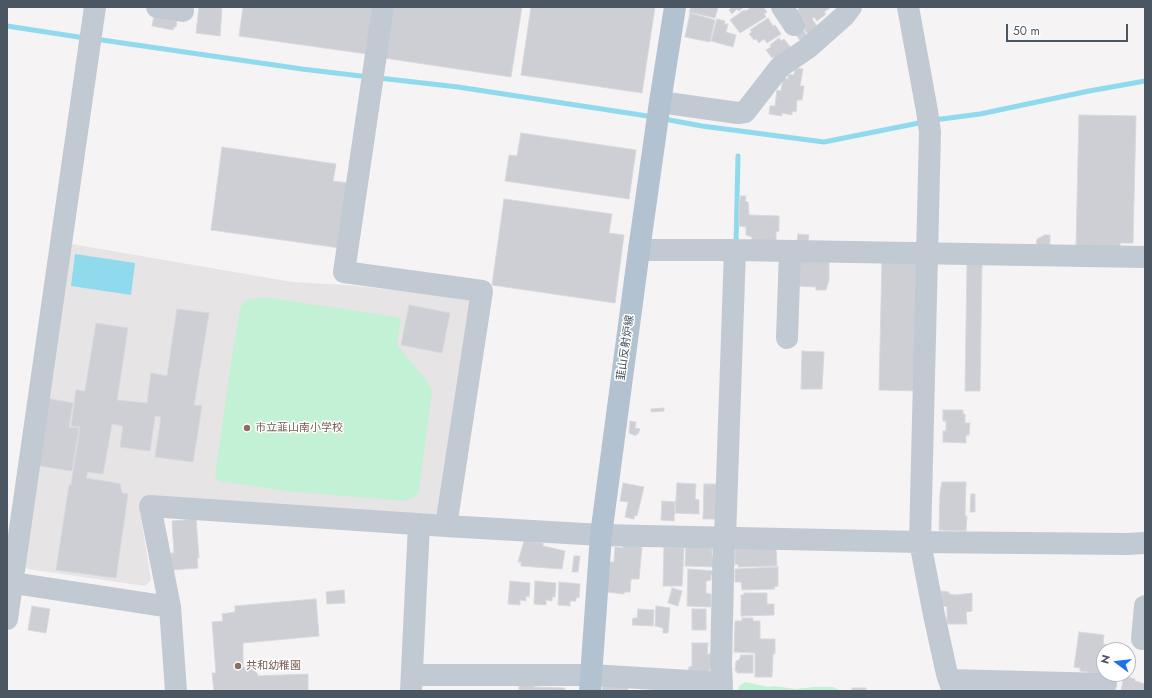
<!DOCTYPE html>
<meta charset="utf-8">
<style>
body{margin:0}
#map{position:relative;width:1152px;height:698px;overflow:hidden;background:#f5f3f3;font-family:Jost,sans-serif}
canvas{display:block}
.frame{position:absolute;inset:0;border:8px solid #4a5661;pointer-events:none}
.north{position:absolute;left:1096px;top:642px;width:40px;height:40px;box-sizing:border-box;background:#fff;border:1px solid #b7bbc0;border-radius:50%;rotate:285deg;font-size:11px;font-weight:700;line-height:16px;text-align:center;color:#4a5661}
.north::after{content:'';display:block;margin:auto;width:14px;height:18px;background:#1a73e8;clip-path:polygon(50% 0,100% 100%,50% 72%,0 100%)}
.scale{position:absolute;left:1006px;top:24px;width:122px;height:18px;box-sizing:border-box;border:2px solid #4a5661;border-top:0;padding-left:5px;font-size:12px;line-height:14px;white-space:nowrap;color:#4a5661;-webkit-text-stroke:3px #fff;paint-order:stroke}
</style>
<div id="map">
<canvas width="1152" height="698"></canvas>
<div class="frame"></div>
<div class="north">N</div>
<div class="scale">50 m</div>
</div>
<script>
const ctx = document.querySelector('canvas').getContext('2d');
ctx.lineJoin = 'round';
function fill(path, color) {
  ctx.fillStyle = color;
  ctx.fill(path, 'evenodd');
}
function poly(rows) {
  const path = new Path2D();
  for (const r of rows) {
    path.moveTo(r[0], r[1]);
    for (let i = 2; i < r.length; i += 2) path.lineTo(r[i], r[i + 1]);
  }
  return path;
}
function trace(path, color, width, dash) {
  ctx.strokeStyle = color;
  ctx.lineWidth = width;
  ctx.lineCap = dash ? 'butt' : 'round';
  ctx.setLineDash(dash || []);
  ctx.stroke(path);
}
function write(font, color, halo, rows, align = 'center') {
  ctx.font = font + ' Jost,"Noto Sans JP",sans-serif';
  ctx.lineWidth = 3;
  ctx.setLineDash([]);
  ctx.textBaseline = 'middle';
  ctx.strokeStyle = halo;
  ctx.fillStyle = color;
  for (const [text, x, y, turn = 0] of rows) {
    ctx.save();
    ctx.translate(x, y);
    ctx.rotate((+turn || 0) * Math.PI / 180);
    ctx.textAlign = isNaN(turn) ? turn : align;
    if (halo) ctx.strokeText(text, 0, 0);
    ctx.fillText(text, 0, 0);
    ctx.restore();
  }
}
const education = poly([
 [66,243,292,282,347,285,475,299,443,517,141,501,139,505,151,580,145,586,28,569,20,562]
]);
const green = poly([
 [264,297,397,317,401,320,397,342,398,346,429,384,432,392,419,490,417,495,413,498,404,501,286,491,220,481,215,477,232,355,241,305,246,300],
 [745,682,768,687,774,686,795,689,814,687,833,687,842,691,738,691,739,686]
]);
const water = poly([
 [75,254,135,263,131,295,71,286]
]);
const stream = poly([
 [7,26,85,38],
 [95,39,302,69,369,77],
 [379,78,458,87,654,117],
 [664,119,702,126,824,142,924,122],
 [934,120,980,114,1089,91,1145,81],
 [736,245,738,156]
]);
const building = poly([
 [199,7,222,8,220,36,196,33,199,7],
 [243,7,373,7,367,54,239,36,243,7],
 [391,7,522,7,511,77,384,58,391,7],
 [531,7,655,7,642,93,521,75,531,7],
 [691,7,718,7,715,18,689,12,691,7],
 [732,7,744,7,739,11,737,9,732,14,729,10,732,7],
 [751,7,766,7,764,8,767,12,764,14,766,17,740,33,730,20,744,10,746,11,751,7],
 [798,7,831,7,824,12,826,14,817,21,814,17,812,19,819,29,809,36,801,25,805,22,797,10,799,9,798,7],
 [155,11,177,21,176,27,174,27,173,30,152,26,155,11],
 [690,13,715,20,710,42,685,37,690,13],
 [768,18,773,26,775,25,781,34,767,43,764,39,759,43,756,39,754,40,749,34,752,32,750,30,768,18],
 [717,19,725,21,724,24,728,24,726,32,736,35,733,47,711,41,717,19],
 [803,30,808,37,801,42,796,35,803,30],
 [779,38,781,41,784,39,792,49,776,60,774,57,772,58,766,50,771,47,770,45,779,38],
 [795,68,803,69,800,86,804,86,802,100,797,100,796,112,792,111,792,115,782,113,782,116,769,114,770,106,775,106,777,90,781,91,783,78,788,79,788,74,794,75,795,68],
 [1079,115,1136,116,1133,243,1120,243,1120,247,1076,246,1079,115],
 [521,133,636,150,629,199,505,181,509,155,517,156,521,133],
 [222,147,336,164,333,181,349,183,340,248,211,230,222,147],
 [741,196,746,196,745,201,748,202,749,215,779,216,779,231,776,232,776,241,752,240,752,237,746,235,746,227,739,226,739,203,741,196],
 [504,199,612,214,609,233,624,235,615,303,492,285,504,199],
 [798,234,809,235,808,243,797,242,798,234],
 [1045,235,1050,235,1050,246,1036,246,1037,239,1045,235],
 [882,260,921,261,918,391,879,390,882,260],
 [798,261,829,261,829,280,826,290,816,290,816,287,797,286,798,261],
 [967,264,982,264,980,391,965,391,967,264],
 [409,305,450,313,442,353,401,345,409,305],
 [177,309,209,313,194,405,202,406,193,462,155,457,161,417,155,416,150,451,120,447,123,426,112,424,103,474,88,472,86,478,116,483,120,484,122,493,128,494,116,578,56,570,69,485,71,485,80,427,71,426,76,390,85,391,96,323,128,328,117,400,147,403,151,373,167,376,177,309],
 [802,351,824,352,822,389,801,389,802,351],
 [46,398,73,403,69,427,79,428,72,471,35,465,46,398],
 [664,408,664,411,651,412,651,409,664,408],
 [943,410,963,410,963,414,965,414,965,423,970,423,969,435,966,435,966,443,943,442,943,431,946,431,946,421,943,421,943,410],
 [630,421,636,422,635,428,640,429,638,434,636,434,636,436,629,433,630,421],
 [942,482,966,482,965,516,967,516,966,531,939,530,940,493,942,482],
 [623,483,644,487,637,516,635,515,634,519,625,517,628,502,620,501,623,483],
 [677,483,696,484,695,499,699,500,699,514,675,513,677,483],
 [704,484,720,484,719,519,703,519,704,484],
 [971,494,975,494,975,512,970,512,971,494],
 [662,501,675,502,674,521,661,520,662,501],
 [196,519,199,558,197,558,198,568,172,570,171,553,174,553,172,521,196,519],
 [524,541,543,543,543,546,565,551,562,569,521,566,521,562,518,562,524,541],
 [623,545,642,547,639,579,631,579,630,592,624,592,624,594,606,592,609,562,614,562,615,547,623,548,623,545],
 [664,547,684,548,682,586,663,586,664,547],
 [686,547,712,548,712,557,716,557,715,567,685,566,686,547],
 [735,548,776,548,777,566,738,567,738,564,735,565,735,548],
 [574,556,580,556,578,572,572,572,574,556],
 [778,567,778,586,774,587,775,589,742,590,741,582,735,582,735,569,778,567],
 [688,569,716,571,715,574,711,575,711,580,706,581,706,593,711,594,711,607,687,606,688,569],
 [510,581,530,583,529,597,526,596,526,601,520,600,520,605,508,604,510,581],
 [535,581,556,583,555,597,552,597,552,601,546,600,546,605,534,604,535,581],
 [559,582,580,584,579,598,576,597,576,601,570,601,570,606,558,605,559,582],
 [672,588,682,591,678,606,668,603,672,588],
 [344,590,345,603,327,604,326,592,344,590],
 [941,591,949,592,949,594,957,595,972,593,972,611,966,612,967,624,947,624,947,607,941,605,941,591],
 [744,593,767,593,767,604,774,604,774,615,741,616,741,595,744,595,744,593],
 [316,599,319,636,243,643,243,667,253,669,257,673,258,676,308,674,308,691,214,691,212,673,216,673,212,622,223,621,222,614,235,612,235,606,316,599],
 [32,606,50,609,46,633,28,630,32,606],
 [656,606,670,608,668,633,663,633,663,628,655,626,656,606],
 [638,609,654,610,653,626,632,625,633,618,637,618,638,609],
 [692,609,706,609,706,630,692,630,692,609],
 [742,618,753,618,753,621,760,621,760,639,775,639,775,654,773,654,772,677,755,677,755,653,734,652,735,621,742,621,742,618],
 [1079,632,1104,635,1103,644,1109,645,1108,650,1104,650,1101,674,1080,671,1080,668,1074,667,1079,632],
 [692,643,708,643,707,654,711,654,711,663,709,673,688,674,689,667,692,666,692,643],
 [741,655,753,655,753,673,737,673,737,671,735,671,736,661,739,660,741,655],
 [1124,676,1135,679,1135,681,1145,684,1145,691,1121,691,1124,676],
 [603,682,628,687,628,691,602,691,603,682],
 [519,683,535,683,534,687,565,688,565,691,519,691,519,683],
 [852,688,866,688,866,691,852,691,852,688]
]);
const minor = poly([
 [157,7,183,11],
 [383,7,344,272,482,291,446,526],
 [782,7,794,25],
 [908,7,927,111,930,132,920,542,934,615,947,674,953,691],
 [660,102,738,113,745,112,780,67,808,48,844,16,851,7],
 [639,250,735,250,1145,257],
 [787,338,790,251],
 [725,538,735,250],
 [7,582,170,607],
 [7,619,95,7],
 [1142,639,1145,606],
 [412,675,591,675,722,683],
 [949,680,1106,684],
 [176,691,170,607,150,506,446,526,601,535,920,542,1127,544,1145,543],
 [411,691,419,524],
 [722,691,721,663,724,538]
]);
const major = poly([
 [590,691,601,535,639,250,660,102,675,7]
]);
const markers = [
 [247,428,4,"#8d6e63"],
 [238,666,4,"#8d6e63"]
];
const streetNames = [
 ["韮山反射炉線",626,348,-82]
];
const educationNames = [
 ["市立韮山南小学校",255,428],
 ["共和幼稚園",246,666]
];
fill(education, '#e6e4e5');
fill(green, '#c3f1d5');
fill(water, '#90daee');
trace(stream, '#90daee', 5);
fill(building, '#cdcfd5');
trace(building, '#d7d9de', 1);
trace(minor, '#c1cad2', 22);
trace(major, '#b3c2d1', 22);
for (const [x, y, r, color] of markers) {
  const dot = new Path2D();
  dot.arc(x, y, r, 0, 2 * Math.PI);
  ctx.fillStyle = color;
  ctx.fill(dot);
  trace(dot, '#fff', 1.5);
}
write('11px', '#4a5661', '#fff', streetNames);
write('11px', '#785e54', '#fff', educationNames, 'left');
</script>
